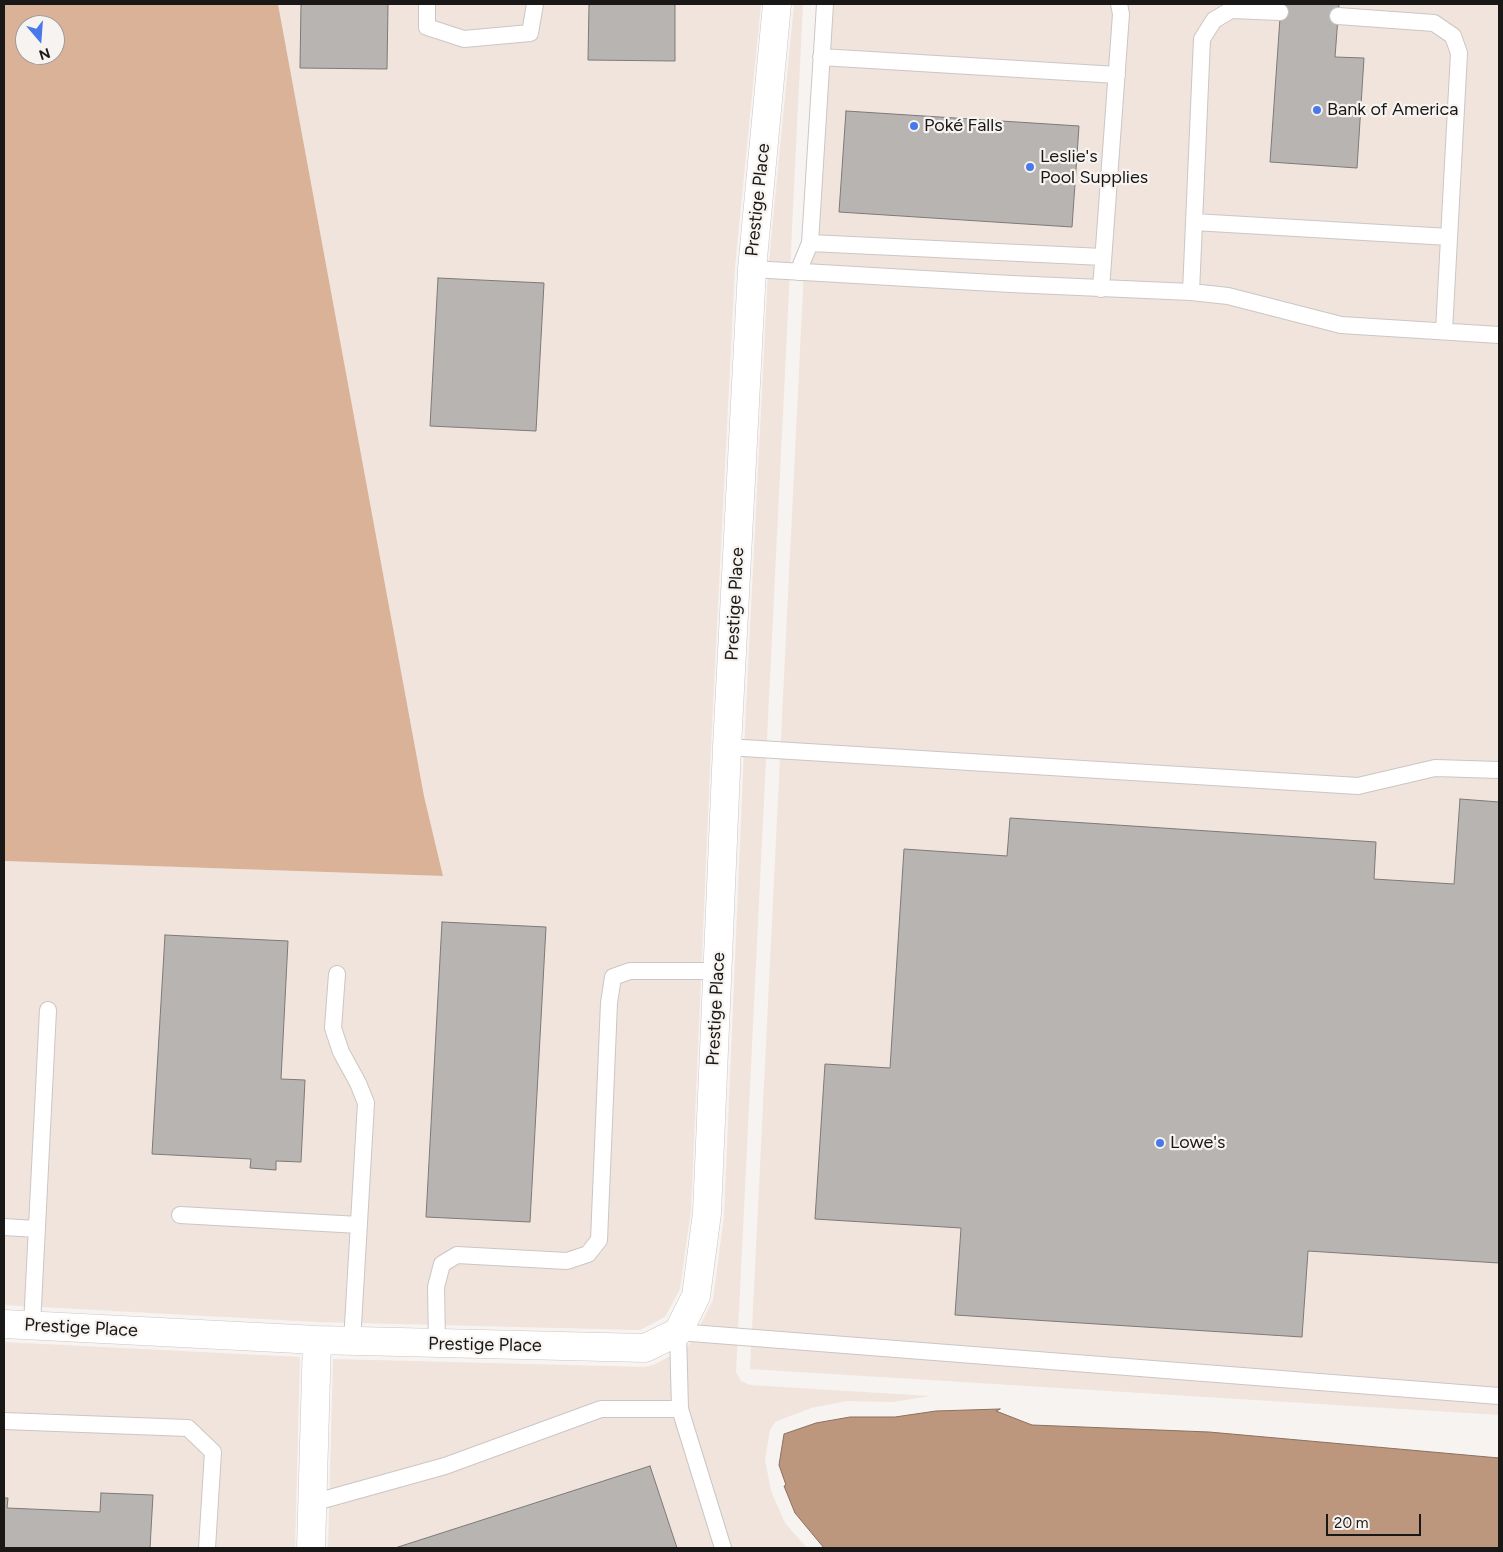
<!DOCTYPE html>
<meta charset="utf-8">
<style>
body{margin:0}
#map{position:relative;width:1503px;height:1552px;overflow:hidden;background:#f7f3f0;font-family:Figtree,sans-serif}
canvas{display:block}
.frame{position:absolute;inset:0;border:5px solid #191817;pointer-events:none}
.north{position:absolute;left:15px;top:15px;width:50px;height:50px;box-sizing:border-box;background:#f7f3f0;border:1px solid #9e9b99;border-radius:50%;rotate:162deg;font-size:14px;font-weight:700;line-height:20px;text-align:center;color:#191817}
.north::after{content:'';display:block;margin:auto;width:18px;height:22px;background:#4978ea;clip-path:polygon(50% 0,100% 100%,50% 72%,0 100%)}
.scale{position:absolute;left:1326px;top:1514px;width:95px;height:22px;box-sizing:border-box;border:2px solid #191817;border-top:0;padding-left:6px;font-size:15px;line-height:18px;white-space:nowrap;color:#191817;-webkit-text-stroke:4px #f7f3f0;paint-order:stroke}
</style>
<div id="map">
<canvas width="1503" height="1552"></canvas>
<div class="frame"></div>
<div class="north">N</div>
<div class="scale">20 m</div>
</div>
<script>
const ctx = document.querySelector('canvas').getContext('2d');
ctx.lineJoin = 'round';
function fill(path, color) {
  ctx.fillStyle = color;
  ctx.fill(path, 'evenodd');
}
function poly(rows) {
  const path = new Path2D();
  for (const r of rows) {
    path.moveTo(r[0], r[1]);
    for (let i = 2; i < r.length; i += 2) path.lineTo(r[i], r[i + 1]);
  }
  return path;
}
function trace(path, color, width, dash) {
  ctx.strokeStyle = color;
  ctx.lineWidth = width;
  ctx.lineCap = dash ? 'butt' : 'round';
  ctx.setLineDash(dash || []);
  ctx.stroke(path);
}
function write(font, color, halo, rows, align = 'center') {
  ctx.font = font + ' Figtree,sans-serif';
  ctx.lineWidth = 4.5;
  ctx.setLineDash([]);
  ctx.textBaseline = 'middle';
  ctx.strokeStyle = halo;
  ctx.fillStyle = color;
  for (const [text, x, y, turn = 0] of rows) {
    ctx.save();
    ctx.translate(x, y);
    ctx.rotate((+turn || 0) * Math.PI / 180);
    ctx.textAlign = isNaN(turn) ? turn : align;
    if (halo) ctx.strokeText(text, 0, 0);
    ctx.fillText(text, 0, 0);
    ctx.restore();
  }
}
const built = poly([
 [278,4,761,4,735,267,711,745,691,1210,680,1289,665,1317,640,1330,317,1322,4,1305,4,861,443,876,424,796],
 [794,4,803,4,736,1372,741,1381,750,1385,930,1396,893,1402,847,1401,811,1408,775,1422,770,1430,765,1460,771,1491,785,1523,807,1548,328,1548,333,1359,646,1367,653,1365,686,1348,692,1341,713,1300,724,1216,744,749,768,271],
 [817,4,1499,4,1499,1415,750,1369],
 [4,1342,300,1357,295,1548,4,1548]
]);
const forest = poly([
 [4,4,278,4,424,796,443,876,4,861],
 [25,25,55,25,55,55,25,55]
]);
const water = poly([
 [1000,1409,996,1411,1032,1425,1209,1432,1499,1458,1499,1548,824,1548,795,1513,784,1486,786,1485,779,1465,784,1434,816,1423,850,1417,895,1417,936,1411,1000,1409]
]);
const building = poly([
 [301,4,388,4,387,69,300,68,301,4],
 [589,4,675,4,675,61,588,60,589,4],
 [1281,4,1339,4,1335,57,1364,58,1357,168,1270,162,1281,4],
 [846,111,1079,126,1072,227,839,212,846,111],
 [438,278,544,283,536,431,430,426,438,278],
 [1460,799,1499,802,1499,1263,1308,1251,1302,1337,955,1315,961,1228,815,1219,825,1064,890,1068,904,849,1007,856,1010,818,1376,842,1374,879,1454,884,1460,799],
 [442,922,546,927,530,1222,426,1217,442,922],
 [165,935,288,941,281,1079,305,1080,301,1162,276,1161,276,1170,250,1168,251,1159,152,1154,165,935],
 [650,1466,677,1548,395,1548,650,1466],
 [101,1493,153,1495,150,1548,4,1548,4,1498,8,1498,7,1508,100,1512,101,1493]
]);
const lane = poly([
 [427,4,427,27,464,39,530,33,535,4],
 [1338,16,1434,23,1453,36,1459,53,1444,331],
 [821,57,1117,75],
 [1194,222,1449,237],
 [810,243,1103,257],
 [752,269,1011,284,1191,292,1228,296,1341,325,1499,335],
 [798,272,810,243,825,4],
 [1101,289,1121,14,1119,4],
 [1191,292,1202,39,1214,20,1231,10,1280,12],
 [727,747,1358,786,1435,768,1499,770],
 [337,974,333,1028,341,1052,358,1083,366,1103,352,1342],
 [180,1215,359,1225],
 [4,1227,36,1229],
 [32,1325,48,1010],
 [437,1343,436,1287,442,1264,457,1255,567,1261,588,1254,599,1240,609,1003,613,977,630,971,718,971],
 [680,1409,723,1548],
 [4,1421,188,1428,213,1452,207,1548],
 [312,1503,445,1466,601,1409,680,1409,678,1332,1499,1396]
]);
const street = poly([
 [4,1324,317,1340,645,1348,678,1332,696,1296,707,1213,727,747,752,269,777,4],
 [311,1548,317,1340]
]);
const markers = [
 [1317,110,5,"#4978ea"],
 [914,126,5,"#4978ea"],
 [1030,167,5,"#4978ea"],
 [1160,1143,5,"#4978ea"]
];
const poiNames = [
 ["Bank of America",1327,110],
 ["Poké Falls",924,126],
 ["Leslie's",1040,157],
 ["Pool Supplies",1040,178],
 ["Lowe's",1170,1143]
];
const streetNames = [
 ["Prestige Place",758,200,-84],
 ["Prestige Place",735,604,-87],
 ["Prestige Place",716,1009,-87],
 ["Prestige Place",81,1328,3],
 ["Prestige Place",485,1345,1]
];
fill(built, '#f0e4dd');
fill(forest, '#dab298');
fill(water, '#bc967d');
trace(water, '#8b705e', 1);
fill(building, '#b8b4b1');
trace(building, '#7e7a78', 1);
trace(lane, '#cbc6c4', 18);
trace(street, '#cbc6c4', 29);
trace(lane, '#fff', 16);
trace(street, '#fff', 28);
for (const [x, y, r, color] of markers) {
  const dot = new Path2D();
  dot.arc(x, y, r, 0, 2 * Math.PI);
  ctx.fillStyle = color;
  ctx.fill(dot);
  trace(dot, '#f7f3f0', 2);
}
write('18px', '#191817', '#f7f3f0', poiNames, 'left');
write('18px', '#191817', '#f7f3f0', streetNames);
</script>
